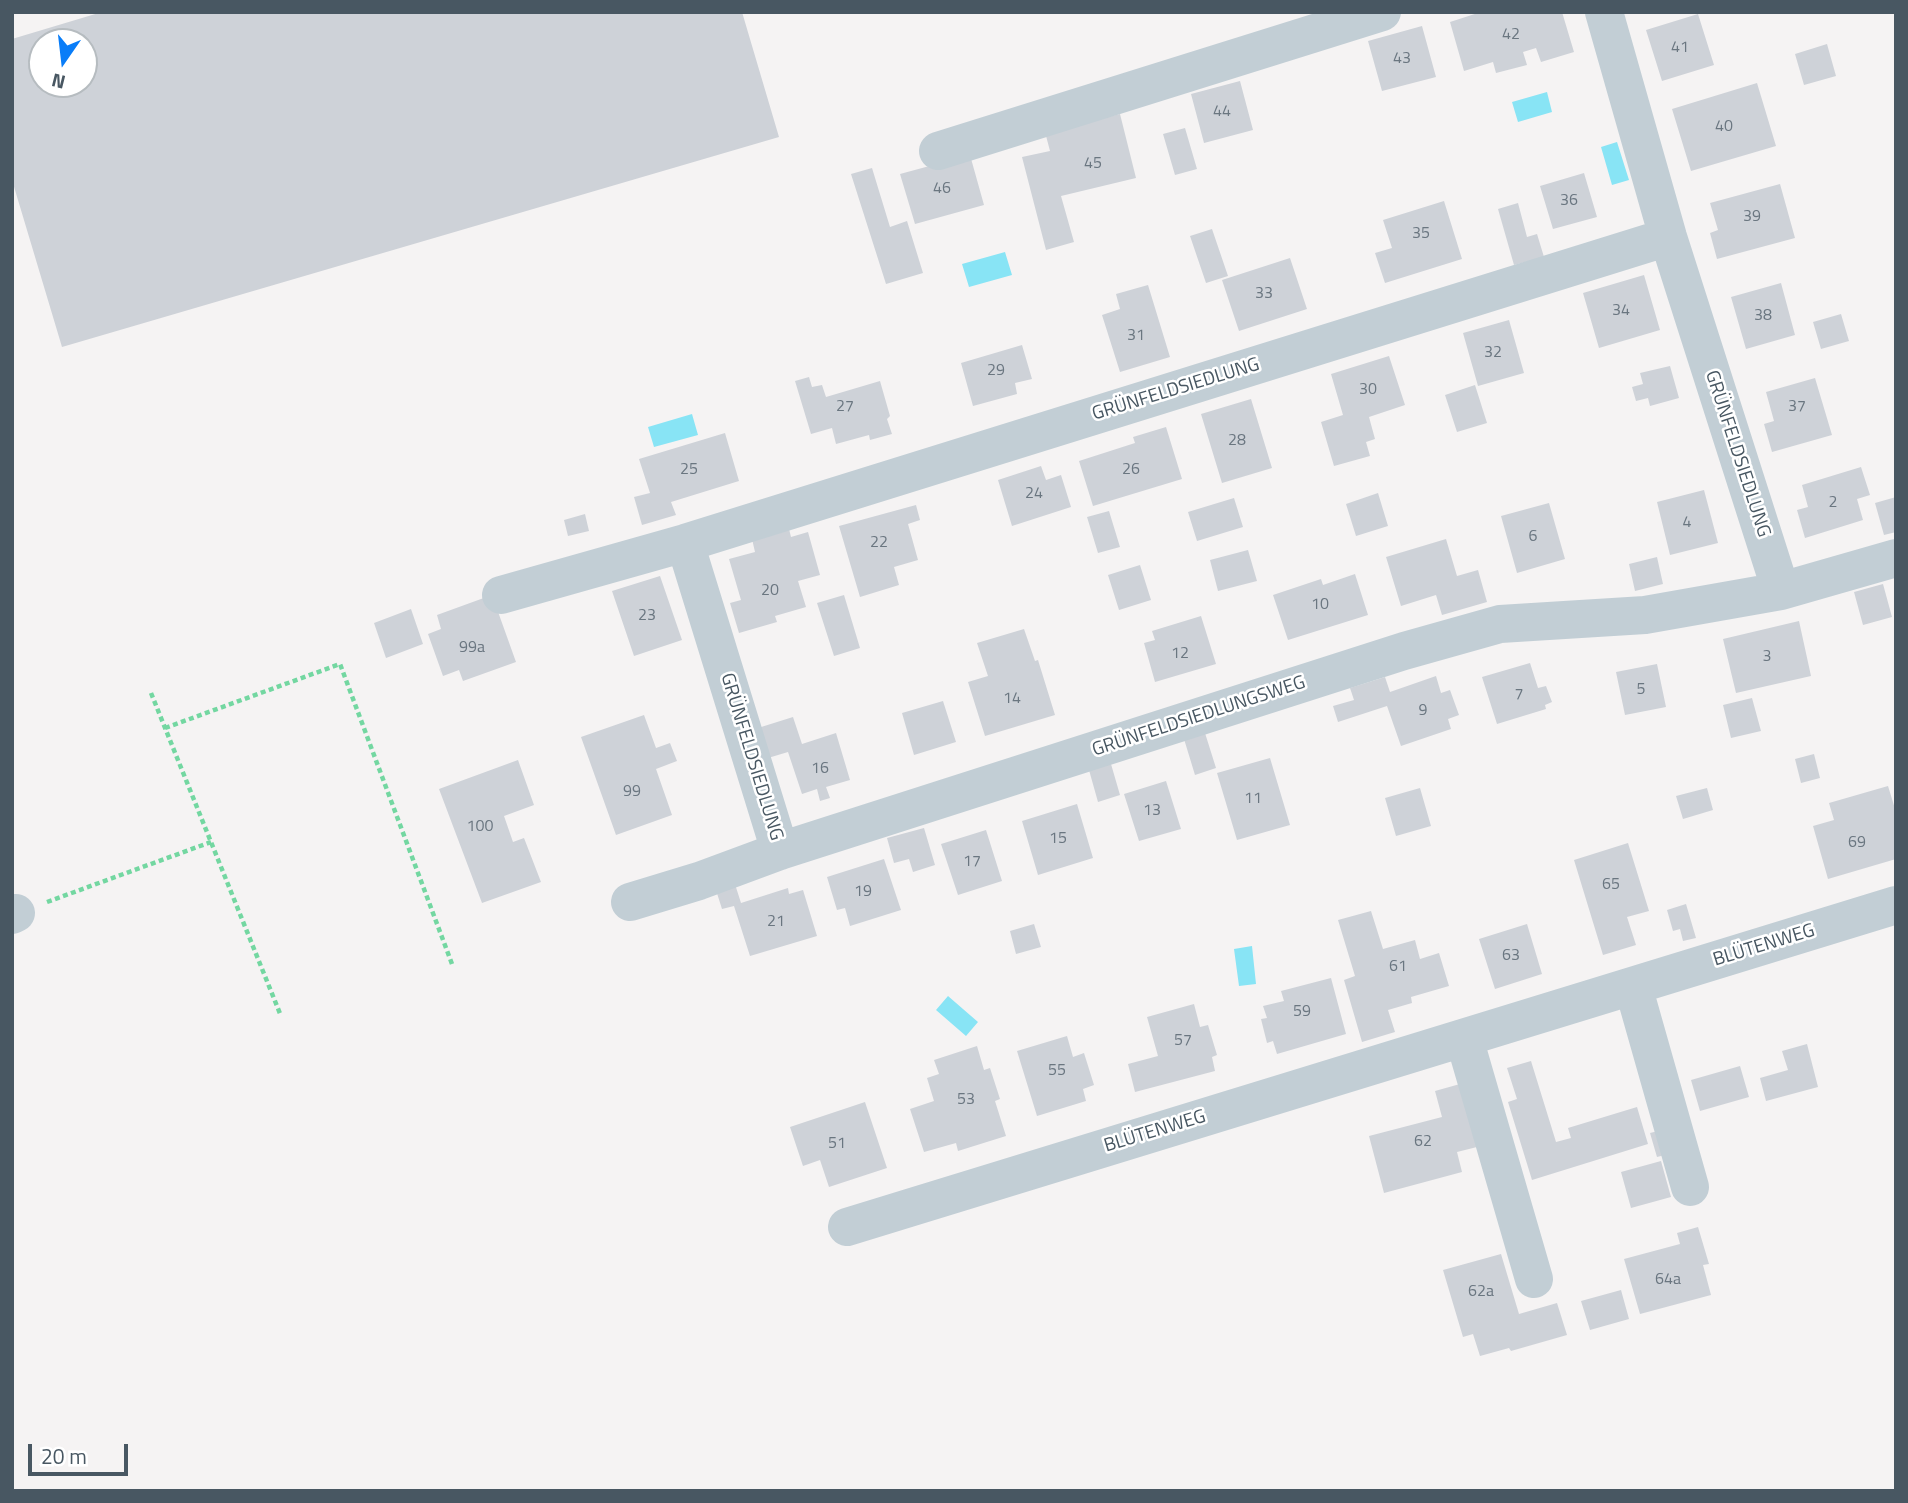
<!DOCTYPE html>
<meta charset="utf-8">
<style>
body{margin:0}
#map{position:relative;width:1908px;height:1503px;overflow:hidden;background:#f5f3f3;font-family:"Titillium Web",sans-serif}
canvas{display:block}
.frame{position:absolute;inset:0;border:14px solid #485762;pointer-events:none}
.north{position:absolute;left:28px;top:28px;width:70px;height:70px;box-sizing:border-box;background:#fff;border:2px solid #b6bcc0;border-radius:50%;rotate:194deg;font-size:19px;font-weight:700;line-height:28px;text-align:center;color:#485762}
.north::after{content:'';display:block;margin:auto;width:24px;height:32px;background:#097df8;clip-path:polygon(50% 0,100% 100%,50% 72%,0 100%)}
.scale{position:absolute;left:28px;top:1444px;width:100px;height:32px;box-sizing:border-box;border:4px solid #485762;border-top:0;padding-left:9px;font-size:21px;line-height:24px;white-space:nowrap;color:#485762;-webkit-text-stroke:5px #fff;paint-order:stroke}
</style>
<div id="map">
<canvas width="1908" height="1503"></canvas>
<div class="frame"></div>
<div class="north">N</div>
<div class="scale">20 m</div>
</div>
<script>
const ctx = document.querySelector('canvas').getContext('2d');
ctx.lineJoin = 'round';
function fill(path, color) {
  ctx.fillStyle = color;
  ctx.fill(path, 'evenodd');
}
function poly(rows) {
  const path = new Path2D();
  for (const r of rows) {
    path.moveTo(r[0], r[1]);
    for (let i = 2; i < r.length; i += 2) path.lineTo(r[i], r[i + 1]);
  }
  return path;
}
function trace(path, color, width, dash) {
  ctx.strokeStyle = color;
  ctx.lineWidth = width;
  ctx.lineCap = dash ? 'butt' : 'round';
  ctx.setLineDash(dash || []);
  ctx.stroke(path);
}
function write(font, color, halo, rows, align = 'center') {
  ctx.font = font + ' "Titillium Web",sans-serif';
  ctx.lineWidth = 5;
  ctx.setLineDash([]);
  ctx.textBaseline = 'middle';
  ctx.strokeStyle = halo;
  ctx.fillStyle = color;
  for (const [text, x, y, turn = 0] of rows) {
    ctx.save();
    ctx.translate(x, y);
    ctx.rotate((+turn || 0) * Math.PI / 180);
    ctx.textAlign = isNaN(turn) ? turn : align;
    if (halo) ctx.strokeText(text, 0, 0);
    ctx.fillText(text, 0, 0);
    ctx.restore();
  }
}
const water = poly([
 [1547,92,1552,112,1518,122,1512,102],
 [1617,142,1629,180,1612,185,1601,147],
 [1005,252,1012,275,969,287,962,264],
 [692,414,698,435,654,447,648,427],
 [1252,946,1256,984,1239,986,1234,949],
 [948,996,978,1022,966,1036,936,1010]
]);
const building = poly([
 [102,12,742,12,779,137,62,347,12,180,12,39],
 [42,42,84,42,84,84,42,84],
 [1481,12,1562,12,1574,52,1541,62,1536,48,1523,52,1527,65,1496,73,1493,62,1464,71,1450,22],
 [1698,14,1714,65,1662,81,1646,30],
 [1422,26,1436,77,1382,91,1368,41],
 [1827,44,1836,76,1804,85,1795,54],
 [1240,81,1253,130,1204,143,1191,94],
 [1757,83,1776,146,1691,171,1672,109],
 [1120,114,1136,178,1061,196,1074,242,1046,250,1022,157,1050,151,1045,132],
 [1185,128,1197,169,1175,175,1163,134],
 [970,155,984,205,915,224,900,174],
 [872,168,890,227,907,221,923,273,886,284,851,174],
 [1584,173,1597,217,1553,229,1540,186],
 [1780,184,1795,238,1717,259,1710,233,1718,230,1710,203],
 [1444,201,1462,259,1385,283,1375,253,1392,248,1383,220],
 [1518,203,1527,237,1537,234,1544,257,1514,265,1498,209],
 [1212,229,1228,276,1206,283,1190,236],
 [1290,258,1307,309,1239,331,1222,280],
 [1644,275,1660,330,1599,348,1583,293],
 [1781,283,1795,335,1746,349,1731,297],
 [1148,285,1170,357,1120,372,1102,315,1120,309,1116,294],
 [1841,314,1849,341,1821,349,1813,322],
 [1509,320,1524,373,1478,386,1463,333],
 [1022,345,1032,379,1015,383,1017,394,973,406,961,363],
 [1389,356,1405,405,1369,417,1375,439,1366,442,1370,456,1334,466,1321,422,1343,415,1331,374],
 [1670,366,1679,398,1650,406,1648,398,1636,401,1632,387,1643,384,1640,373],
 [809,377,812,387,822,385,826,397,880,381,890,416,887,419,892,434,870,440,869,435,836,444,832,428,811,434,795,381],
 [1815,378,1832,435,1772,452,1764,424,1774,421,1766,392],
 [1475,385,1487,423,1457,432,1445,395],
 [1251,399,1272,468,1222,483,1201,414],
 [1166,427,1182,479,1093,506,1079,461,1135,443,1133,437],
 [725,433,739,481,671,502,676,515,642,525,634,497,650,493,639,459],
 [1041,466,1046,480,1061,475,1071,507,1012,526,998,480],
 [1861,467,1870,495,1857,499,1863,520,1805,538,1797,510,1808,507,1802,485],
 [1704,490,1718,543,1670,555,1657,502],
 [1378,493,1388,526,1356,536,1346,504],
 [1896,497,1896,532,1884,535,1875,503],
 [1234,498,1243,527,1197,541,1188,512],
 [1549,503,1565,559,1517,573,1501,516],
 [916,505,920,520,908,524,918,560,894,567,899,585,860,597,839,526],
 [1109,511,1120,547,1098,553,1087,517],
 [585,514,589,531,568,536,564,520],
 [789,529,791,537,808,532,820,575,798,581,806,607,775,616,777,622,739,633,730,603,741,600,729,559,755,552,752,539],
 [1446,539,1457,576,1478,570,1487,602,1442,615,1436,595,1401,606,1386,557],
 [1248,550,1257,581,1218,591,1210,560],
 [1657,557,1663,584,1635,591,1629,564],
 [1140,565,1151,600,1119,610,1108,575],
 [1355,574,1368,615,1288,640,1273,595,1321,579,1323,585],
 [660,576,682,640,634,656,612,591],
 [1883,584,1892,617,1863,625,1854,592],
 [492,595,516,662,463,681,459,670,443,676,428,634,441,629,437,615],
 [844,595,860,648,834,656,817,603],
 [411,609,423,644,386,658,374,623],
 [1201,616,1216,664,1155,682,1144,643,1155,640,1152,631],
 [1799,621,1811,676,1736,693,1723,639],
 [1024,629,1035,661,1038,660,1055,715,985,736,968,682,988,676,977,643],
 [1530,663,1538,688,1546,686,1552,702,1545,705,1546,709,1497,724,1482,677],
 [1657,664,1666,707,1625,715,1616,672],
 [1436,676,1441,693,1450,690,1459,715,1448,719,1451,729,1401,746,1387,706,1338,722,1333,706,1354,700,1350,688,1385,677,1390,692],
 [1752,698,1761,731,1731,738,1723,705],
 [943,701,956,742,914,755,902,713],
 [644,715,656,748,670,743,677,761,656,769,672,815,616,835,581,737],
 [793,717,802,744,836,733,850,780,826,787,830,798,820,801,817,789,802,794,788,752,768,758,758,728],
 [1205,733,1216,768,1195,775,1184,739],
 [1814,754,1820,778,1801,783,1795,759],
 [1270,758,1290,825,1237,840,1217,773],
 [518,760,534,805,504,816,513,842,524,838,541,882,482,903,439,789],
 [1111,764,1120,795,1098,802,1089,770],
 [1166,781,1181,829,1139,841,1124,794],
 [1888,786,1896,812,1896,859,1828,879,1813,826,1834,820,1829,803],
 [1420,788,1431,826,1396,836,1385,798],
 [1707,788,1713,810,1683,819,1676,796],
 [1077,804,1093,858,1038,875,1022,821],
 [924,828,935,865,913,872,909,859,894,863,887,838],
 [986,830,1002,881,958,895,941,844],
 [1628,843,1649,911,1627,917,1636,945,1603,955,1574,860],
 [884,859,901,910,850,926,845,908,837,910,827,877],
 [734,881,741,903,788,888,789,894,803,890,817,936,750,956,734,906,722,909,715,887],
 [1686,904,1696,938,1683,941,1680,929,1673,931,1667,910],
 [1371,911,1383,949,1415,940,1420,959,1439,953,1449,986,1411,997,1412,1003,1388,1010,1395,1032,1362,1042,1344,980,1355,976,1338,920],
 [1034,924,1041,947,1016,954,1010,931],
 [1527,924,1542,974,1495,989,1479,939],
 [1331,978,1346,1034,1277,1054,1273,1041,1267,1043,1261,1019,1267,1018,1263,1006,1284,1001,1281,991],
 [1194,1004,1200,1027,1208,1025,1217,1055,1212,1057,1215,1071,1135,1092,1128,1064,1158,1056,1147,1017],
 [1067,1036,1073,1057,1084,1053,1094,1085,1083,1089,1086,1101,1037,1116,1017,1051],
 [1807,1044,1818,1087,1766,1101,1760,1078,1788,1070,1782,1051],
 [977,1046,984,1070,990,1068,1000,1099,995,1101,1006,1136,958,1151,956,1143,924,1152,910,1109,934,1101,927,1078,939,1074,934,1060],
 [1531,1061,1556,1142,1571,1138,1568,1128,1637,1107,1648,1144,1532,1180,1508,1102,1517,1099,1507,1068],
 [1740,1066,1749,1097,1700,1111,1691,1080],
 [1460,1084,1477,1147,1457,1152,1462,1172,1384,1193,1369,1136,1442,1117,1435,1091],
 [865,1102,887,1168,829,1187,820,1160,803,1166,790,1127],
 [1666,1129,1673,1153,1657,1157,1650,1133],
 [1661,1161,1671,1197,1631,1208,1621,1172],
 [1698,1227,1709,1264,1703,1265,1711,1295,1640,1314,1624,1259,1680,1244,1677,1233],
 [1501,1254,1519,1314,1557,1303,1567,1335,1511,1351,1509,1348,1480,1356,1473,1334,1463,1337,1443,1270],
 [1621,1290,1629,1319,1590,1330,1581,1301]
]);
const path = poly([
 [151,693,281,1016],
 [165,728,340,664,452,964],
 [47,902,211,842]
]);
const minor = poly([
 [1604,12,1668,237,1781,591],
 [938,151,1382,12],
 [685,543,780,851],
 [501,595,685,543,1668,237],
 [630,902,699,881,780,851,1404,651,1500,624,1645,615,1781,591,1896,558],
 [12,915,16,913],
 [1633,986,1690,1187],
 [1464,1038,1534,1279],
 [847,1227,1896,905]
]);
const numberNames = [
 ["42",1511,35],
 ["41",1680,48],
 ["43",1402,59],
 ["44",1222,112],
 ["40",1724,127],
 ["45",1093,164],
 ["46",942,189],
 ["36",1569,201],
 ["39",1752,217],
 ["35",1421,234],
 ["33",1264,294],
 ["34",1621,311],
 ["38",1763,316],
 ["31",1136,336],
 ["32",1493,353],
 ["29",996,371],
 ["30",1368,390],
 ["27",845,407],
 ["37",1797,407],
 ["28",1237,441],
 ["25",689,470],
 ["26",1131,470],
 ["24",1034,494],
 ["2",1833,503],
 ["4",1687,523],
 ["6",1533,537],
 ["22",879,543],
 ["20",770,591],
 ["10",1320,605],
 ["23",647,616],
 ["99a",472,648],
 ["12",1180,654],
 ["3",1767,657],
 ["5",1641,690],
 ["7",1519,695],
 ["14",1012,699],
 ["9",1423,711],
 ["16",820,769],
 ["99",632,792],
 ["11",1253,799],
 ["13",1152,811],
 ["100",480,827],
 ["15",1058,839],
 ["69",1857,843],
 ["17",972,862],
 ["65",1611,885],
 ["19",863,892],
 ["21",776,922],
 ["63",1511,956],
 ["61",1398,967],
 ["59",1302,1012],
 ["57",1183,1041],
 ["55",1057,1071],
 ["53",966,1100],
 ["62",1423,1142],
 ["51",837,1144],
 ["64a",1668,1280],
 ["62a",1481,1292]
];
const streetNames = [
 ["GRÜNFELDSIEDLUNG",1176,390,-17],
 ["GRÜNFELDSIEDLUNG",1737,454,72],
 ["GRÜNFELDSIEDLUNGSWEG",1199,717,-18],
 ["GRÜNFELDSIEDLUNG",751,757,73],
 ["BLÜTENWEG",1764,946,-17],
 ["BLÜTENWEG",1155,1132,-17]
];
fill(water, '#88e4f5');
fill(building, '#ced2d8');
trace(path, '#73d7a1', 4.5, [5, 3.5]);
trace(minor, '#c2ced5', 38);
write('16px', '#6a7680', null, numberNames);
write('19px', '#485762', '#fff', streetNames);
</script>
